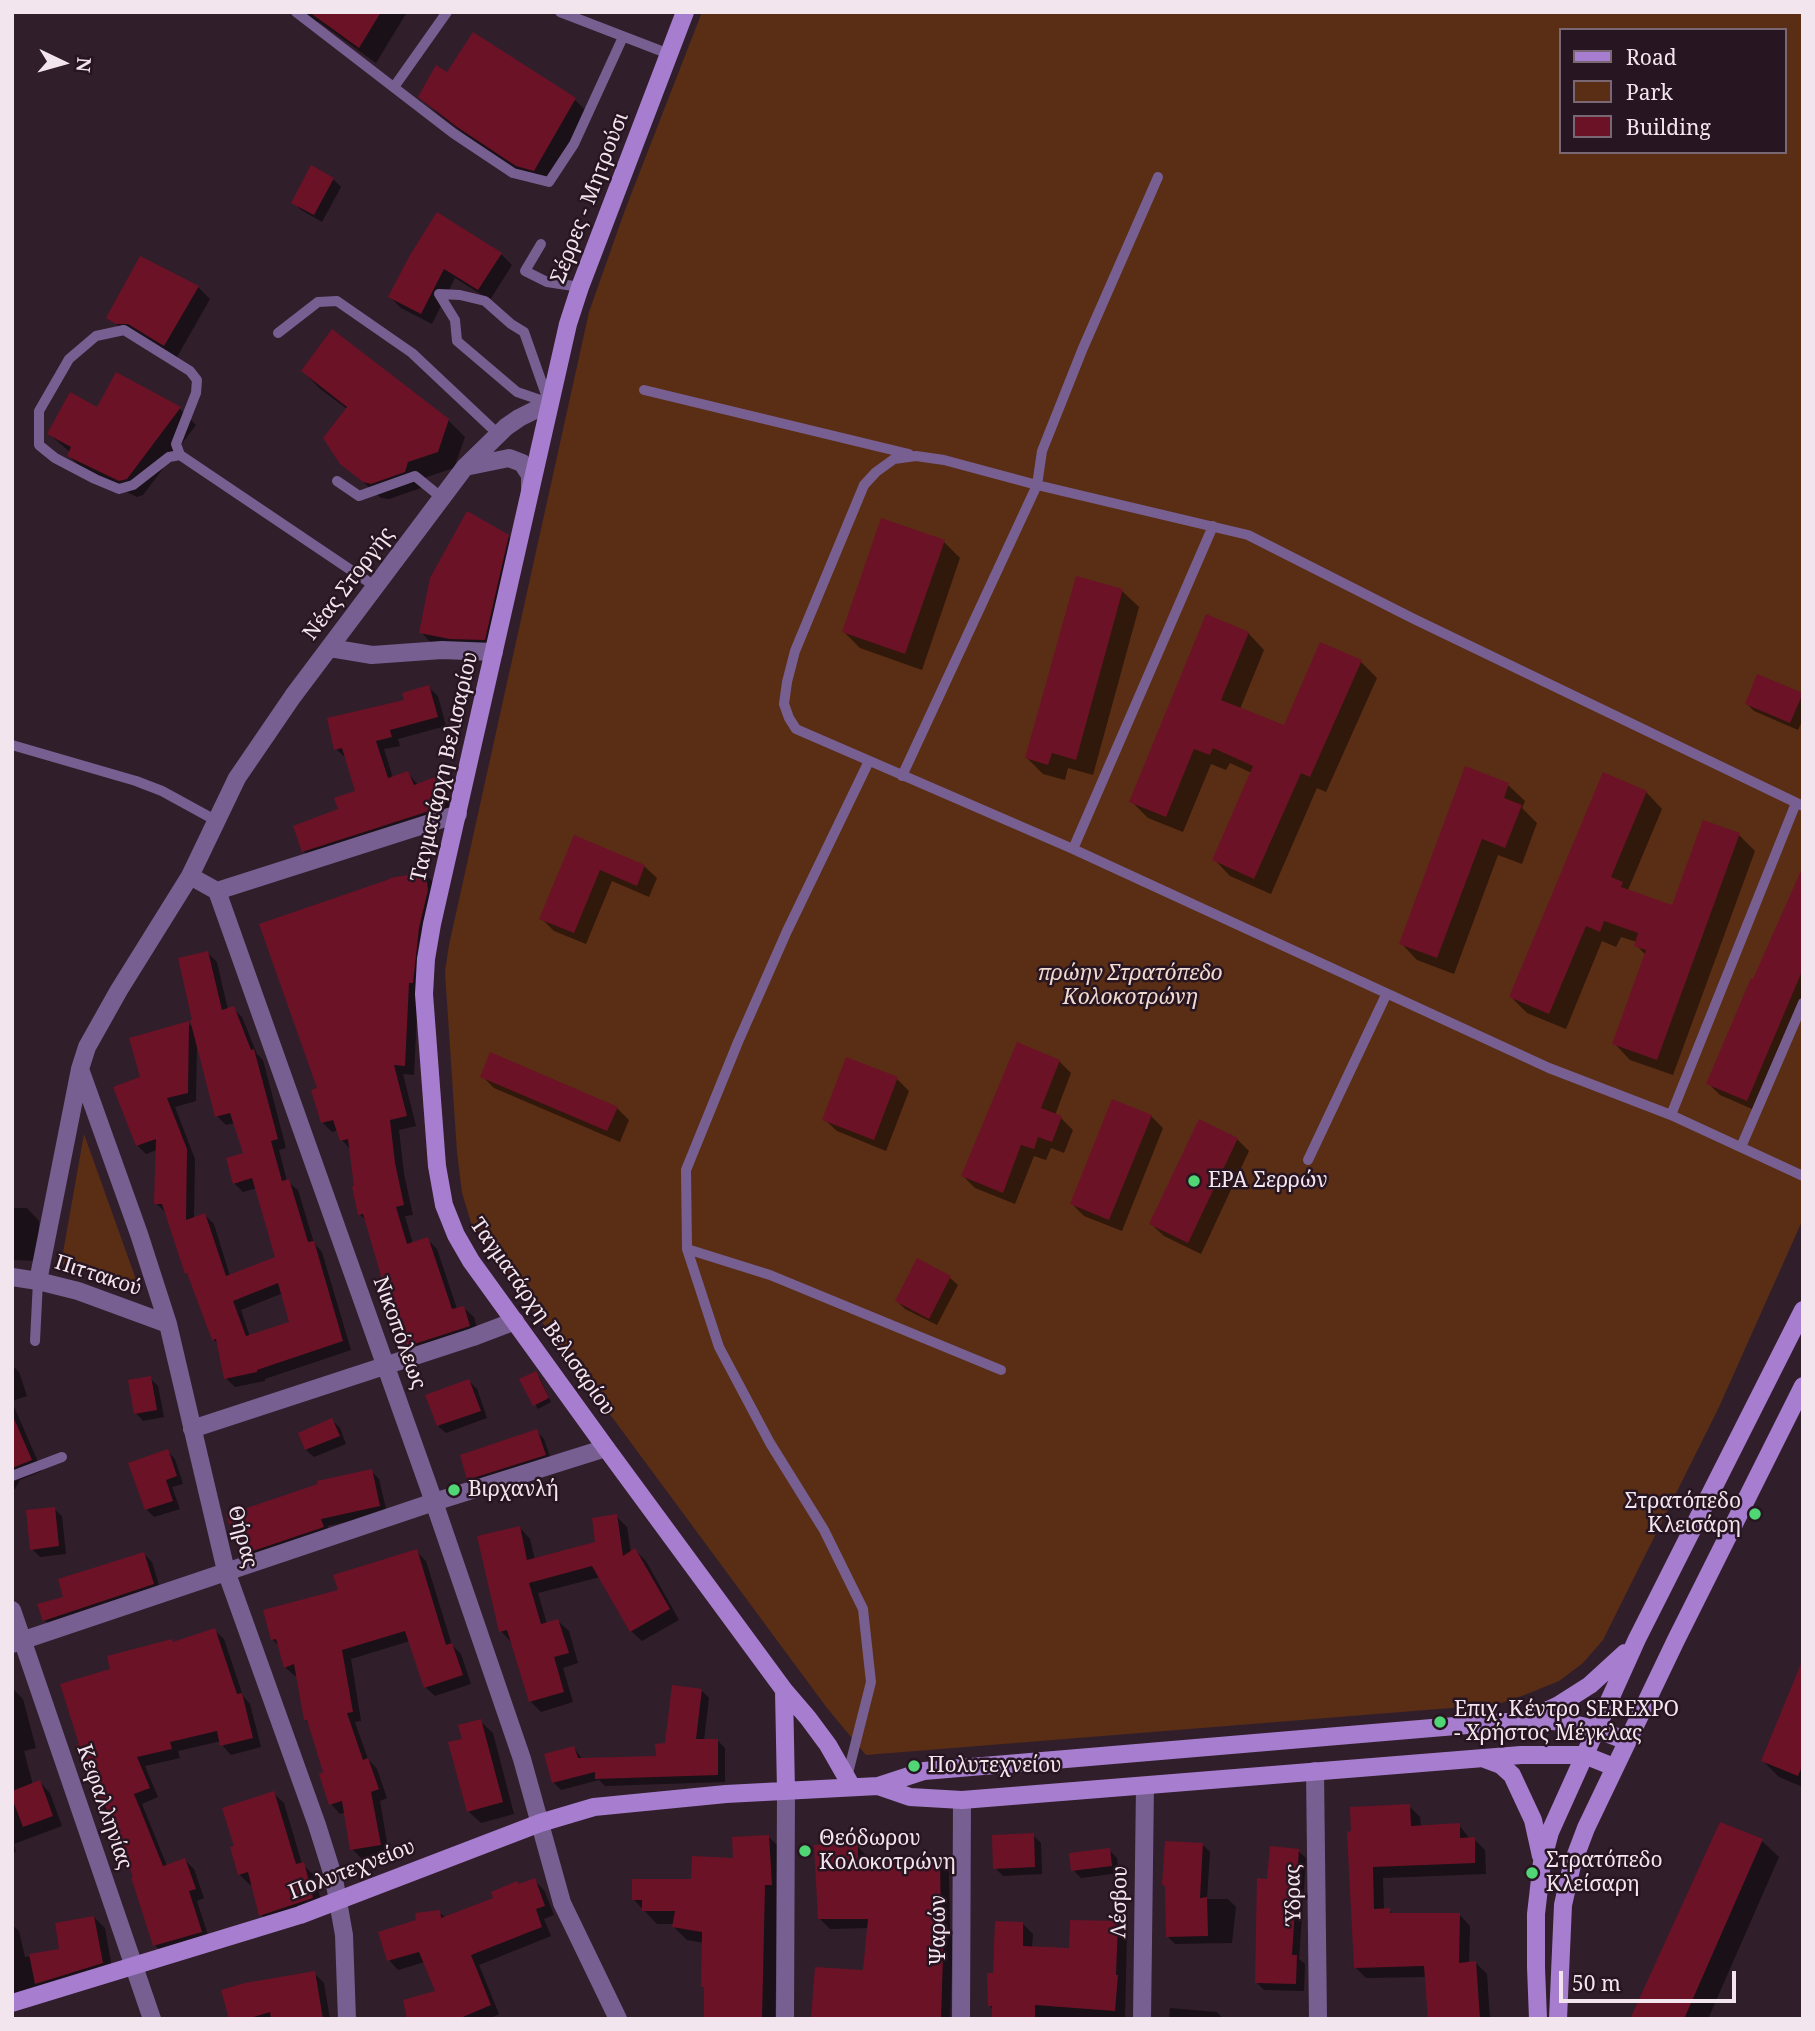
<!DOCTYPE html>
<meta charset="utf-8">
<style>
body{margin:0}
#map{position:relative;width:1815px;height:2031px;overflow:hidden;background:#311e2b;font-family:"Noto Serif",serif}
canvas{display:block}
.frame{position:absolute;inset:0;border:14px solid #f3e5ed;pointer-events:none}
.legend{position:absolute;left:1559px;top:28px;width:228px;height:126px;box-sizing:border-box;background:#271521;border:2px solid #796873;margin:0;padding:9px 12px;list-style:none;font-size:21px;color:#f3e5ed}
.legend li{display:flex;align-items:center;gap:14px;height:35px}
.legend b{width:35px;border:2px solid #796873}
.north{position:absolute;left:28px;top:28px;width:70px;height:70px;-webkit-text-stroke:5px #271521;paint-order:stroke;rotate:95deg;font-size:19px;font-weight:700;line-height:28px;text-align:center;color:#f3e5ed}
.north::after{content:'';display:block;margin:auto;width:24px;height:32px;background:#f3e5ed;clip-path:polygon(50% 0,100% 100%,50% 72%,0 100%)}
.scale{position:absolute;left:1559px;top:1971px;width:177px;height:32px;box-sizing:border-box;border:4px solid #f3e5ed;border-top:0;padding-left:9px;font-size:21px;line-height:24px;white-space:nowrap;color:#f3e5ed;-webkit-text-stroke:5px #271521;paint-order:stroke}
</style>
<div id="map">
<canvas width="1815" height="2031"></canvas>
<div class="frame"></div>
<ul class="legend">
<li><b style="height:9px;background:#a77ecf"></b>Road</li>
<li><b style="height:19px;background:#5a2d15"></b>Park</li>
<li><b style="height:19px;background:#6c1226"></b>Building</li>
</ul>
<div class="north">N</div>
<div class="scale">50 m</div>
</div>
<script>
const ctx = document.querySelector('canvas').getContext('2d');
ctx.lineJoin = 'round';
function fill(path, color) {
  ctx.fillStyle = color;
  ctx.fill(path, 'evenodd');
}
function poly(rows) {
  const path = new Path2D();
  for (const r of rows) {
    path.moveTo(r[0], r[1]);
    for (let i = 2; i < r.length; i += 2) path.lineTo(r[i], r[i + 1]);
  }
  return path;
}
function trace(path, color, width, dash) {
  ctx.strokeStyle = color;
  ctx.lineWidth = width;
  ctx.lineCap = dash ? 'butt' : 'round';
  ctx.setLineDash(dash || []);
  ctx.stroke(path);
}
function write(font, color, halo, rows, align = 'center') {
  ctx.font = font + ' "Noto Serif",serif';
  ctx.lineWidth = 5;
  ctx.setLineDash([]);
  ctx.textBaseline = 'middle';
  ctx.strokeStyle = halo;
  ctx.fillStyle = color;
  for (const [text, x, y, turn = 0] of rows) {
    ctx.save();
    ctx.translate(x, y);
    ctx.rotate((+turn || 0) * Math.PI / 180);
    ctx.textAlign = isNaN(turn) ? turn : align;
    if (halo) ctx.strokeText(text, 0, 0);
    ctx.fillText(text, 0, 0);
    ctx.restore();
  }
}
const green = poly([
 [702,12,1803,12,1803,1219,1719,1407,1603,1640,1583,1663,1559,1681,1522,1696,1498,1704,1476,1706,866,1755,827,1708,473,1229,462,1193,457,1152,445,972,449,945,589,312,625,210],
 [1561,30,1785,30,1785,152,1561,152],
 [84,1134,138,1285,61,1264]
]);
const shadow = poly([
 [293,12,407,12,376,63,319,22,309,22],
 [448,74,575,100,591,116,550,186,534,182,476,143,437,113,420,96],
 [333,179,341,187,322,222,301,210,293,202],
 [501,254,512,265,490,300,455,278,432,324,401,308,390,297,412,256],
 [198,287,210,299,177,357,142,335,130,336,108,317],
 [303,371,448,420,465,437,454,468,424,478,421,488,389,499,381,498,342,463,347,409,319,388],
 [117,374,180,409,196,425,143,495,137,497,86,472,69,456,71,453,49,434,98,409],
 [508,536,524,553,501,656,437,649,421,632],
 [944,542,960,558,922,670,860,648,844,632],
 [1122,591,1139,607,1093,775,1068,768,1065,780,1043,774,1027,758],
 [1248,633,1264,650,1240,709,1285,727,1361,662,1377,678,1326,792,1317,788,1271,894,1230,876,1214,859,1252,773,1230,763,1226,770,1211,764,1183,832,1148,818,1131,801],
 [1758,676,1803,695,1803,719,1798,730,1754,711,1747,704],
 [428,687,438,696,446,726,398,739,400,746,384,749,393,778,408,773,418,785,434,779,443,788,453,815,313,860,303,851,358,792,346,758,336,749],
 [1508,785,1525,801,1522,808,1537,823,1522,864,1498,855,1454,974,1417,960,1401,943],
 [1646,792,1662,809,1628,890,1673,908,1739,835,1755,851,1673,1075,1630,1060,1614,1043,1646,955,1636,945,1637,942,1621,937,1616,947,1602,941,1566,1029,1527,1013,1511,997],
 [575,837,644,866,657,878,649,897,612,881,586,944,554,931,542,919],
 [1803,871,1803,1012,1759,1112,1720,1095,1708,1083],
 [425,874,435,884,418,992,414,1075,403,1074,416,1126,399,1130,404,1174,413,1215,405,1216,413,1244,427,1239,437,1249,457,1309,464,1308,474,1317,479,1336,414,1357,404,1347,367,1221,359,1214,351,1150,342,1140,338,1130,332,1132,322,1122,319,1089],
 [208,953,217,962,228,1010,233,1008,242,1017,257,1054,263,1060,286,1148,279,1150,287,1181,298,1190,314,1243,322,1252,351,1350,265,1379,265,1381,235,1387,226,1378,219,1344,213,1339,190,1277,186,1273,165,1212,156,1203,157,1150,146,1154,137,1145,143,1078,188,1023,194,1028],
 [197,1044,217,1116,226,1125,235,1123,245,1154,234,1183,243,1192,257,1188,277,1258,230,1276,214,1224,205,1215,194,1219,195,1159,175,1107,196,1101],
 [283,1293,291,1323,250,1337,241,1310],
 [1059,1061,1071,1073,1055,1115,1061,1118,1073,1130,1064,1153,1051,1148,1046,1160,1034,1156,1015,1204,975,1188,963,1176],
 [482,1076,617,1108,629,1120,620,1142,494,1088],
 [897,1079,909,1091,886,1151,837,1131,824,1119],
 [1151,1116,1163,1128,1122,1231,1084,1216,1072,1204],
 [1237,1139,1249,1151,1201,1254,1164,1236,1151,1224],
 [12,1208,27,1208,39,1221,38,1261,12,1260],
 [950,1278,958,1285,937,1325,905,1309,897,1301],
 [12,1365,19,1372,27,1396,12,1401],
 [539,1376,551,1402,538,1409,522,1380],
 [150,1378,158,1386,164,1417,143,1421,136,1413],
 [469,1381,477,1389,487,1418,446,1433,438,1426],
 [12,1402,42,1471,20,1480,15,1489,12,1490],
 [332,1420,340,1428,346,1444,314,1457,306,1450],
 [536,1431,544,1439,552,1463,476,1487,468,1479],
 [167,1451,175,1459,183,1484,172,1487,180,1509,154,1517,146,1509],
 [371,1471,379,1479,387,1513,328,1526,331,1535,250,1562,242,1554],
 [54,1509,62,1516,66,1554,40,1557,32,1549],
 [616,1516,627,1527,631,1553,635,1550,646,1561,679,1620,642,1641,631,1631,600,1577,538,1593,547,1624,558,1621,569,1631,578,1663,563,1668,573,1702,541,1712,530,1701,511,1642,501,1631,520,1528,530,1539,535,1560,597,1544],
 [416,1551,426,1561,452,1645,461,1654,471,1684,435,1696,425,1687,410,1641,351,1659,361,1721,355,1722,368,1759,377,1769,387,1798,380,1801,389,1854,361,1858,352,1849,346,1812,340,1814,331,1804,326,1773,310,1724,305,1719,298,1675,295,1676,285,1667,280,1647,272,1639,340,1591],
 [144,1554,152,1562,161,1592,52,1628,44,1620,65,1598],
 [214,1630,224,1639,243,1696,250,1704,261,1747,231,1755,222,1745,221,1741,178,1751,180,1758,145,1766,158,1797,142,1804,167,1866,185,1860,194,1869,204,1898,197,1901,210,1941,164,1955,155,1945,135,1878,110,1816,102,1807,112,1670,174,1643],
 [1803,1662,1803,1787,1779,1777,1763,1761],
 [12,1688,23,1699,36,1748,24,1751,33,1785,40,1782,50,1793,62,1826,14,1844,16,1852,12,1853],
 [701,1690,709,1698,704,1740,717,1740,725,1748,725,1782,605,1786,599,1780,561,1790,553,1782,574,1748,583,1760,658,1758],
 [480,1721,493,1733,514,1814,481,1823,468,1811,464,1740],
 [273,1793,284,1803,302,1864,314,1875,323,1908,272,1925,261,1915,253,1884,250,1885,239,1874],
 [1409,1806,1420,1817,1421,1827,1459,1825,1470,1839,1474,1839,1485,1850,1486,1874,1383,1878,1384,1910,1389,1910,1394,1915,1459,1914,1470,1926,1469,1964,1476,1963,1487,1974,1490,2019,1429,2019,1426,1977,1366,1978,1355,1967,1349,1833],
 [1721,1824,1762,1841,1779,1857,1708,2019,1632,2019],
 [1033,1835,1041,1843,1042,1874,1003,1876,995,1868],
 [769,1837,782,1850,778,1898,775,2019,705,2019,704,1943,687,1940,674,1927,675,1924,657,1924,634,1900,693,1880,735,1860],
 [1202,1844,1210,1852,1207,1899,1228,1899,1236,1907,1232,1943,1175,1944,1167,1936],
 [857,1846,867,1856,867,1862,939,1861,949,1871,950,1932,953,1936,950,2019,812,2019,865,1972,869,1928,830,1929,820,1919],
 [1109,1850,1117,1858,1119,1873,1081,1878,1073,1870],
 [1298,1851,1306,1858,1299,1959,1305,1964,1304,1991,1264,1990,1256,1982,1268,1881],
 [534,1880,544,1890,554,1915,544,1919,551,1936,479,1965,499,2014,489,2019,409,2019,437,1993,425,1962,398,1970,389,1960,439,1912,446,1918,495,1899],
 [94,1917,105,1928,113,1974,12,2002,12,1925,19,1931,25,1957,61,1950],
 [1117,1923,1127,1933,1125,2019,995,2019,994,2010,989,2005,995,1975,1023,1924,1033,1934,1032,1948,1071,1949],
 [314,1973,324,1983,330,2019,231,2019],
 [1170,2008,1217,2012,1223,2019,1169,2019]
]);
const building = poly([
 [309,12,381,12,359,48],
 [473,32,576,98,534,171,516,166,457,127,418,97,436,65,447,72],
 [311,165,334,178,314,215,291,203],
 [437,212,502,253,478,290,444,269,421,314,388,297,410,255],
 [140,256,199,286,164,346,128,324,116,324,106,318],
 [332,329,449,419,438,452,408,462,405,472,371,484,363,482,340,464,323,438,347,407,301,371],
 [116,372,181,407,127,479,119,481,67,456,71,447,47,434,70,392,97,407],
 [467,511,509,535,485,640,450,639,419,633,430,578],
 [881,518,945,540,905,654,842,632],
 [1076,576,1123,589,1076,760,1052,753,1048,765,1025,758],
 [1206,614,1249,632,1221,700,1284,725,1320,642,1362,660,1310,777,1301,773,1254,879,1212,860,1253,766,1213,748,1210,755,1194,749,1166,817,1129,802],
 [1757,674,1803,693,1790,723,1745,704],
 [429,685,438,717,390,730,392,737,376,741,388,778,408,771,414,785,435,777,445,806,302,852,293,826,338,809,334,798,355,791,342,748,334,750,327,718,404,700,402,693],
 [1465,766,1509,783,1504,798,1522,805,1505,848,1482,839,1437,958,1399,944],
 [1603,772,1647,791,1611,877,1623,882,1621,887,1672,905,1703,820,1740,833,1657,1060,1612,1044,1646,950,1634,946,1638,933,1604,921,1600,932,1586,926,1549,1014,1509,997],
 [574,835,645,865,637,886,600,870,574,933,539,919],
 [1803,866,1803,969,1747,1101,1706,1084,1751,978,1753,979],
 [426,872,428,890,419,928,413,983,409,983,405,1066,394,1065,407,1116,390,1120,395,1163,404,1205,396,1207,407,1244,428,1237,452,1309,464,1306,470,1326,402,1348,363,1214,358,1215,352,1187,354,1186,348,1139,340,1141,333,1120,321,1123,311,1090,317,1088,259,924,390,879,390,878],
 [208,951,222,1010,234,1006,251,1050,254,1049,278,1139,271,1141,282,1181,289,1179,308,1242,314,1241,343,1341,257,1370,257,1372,224,1379,216,1339,212,1340,187,1273,185,1274,162,1204,154,1204,156,1139,136,1146,113,1087,140,1077,129,1038,189,1021,188,1093,167,1098,187,1149,186,1220,205,1213,226,1276,275,1257,252,1178,233,1184,226,1158,243,1153,230,1113,215,1117,190,1020,192,1020,178,958],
 [278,1283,289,1322,246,1336,233,1301],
 [1017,1042,1060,1060,1041,1108,1062,1116,1052,1142,1038,1137,1034,1149,1021,1145,1003,1193,961,1176],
 [490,1052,618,1107,607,1131,480,1077],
 [846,1057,898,1077,874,1140,822,1120],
 [1112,1099,1152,1115,1109,1220,1070,1204],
 [1199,1119,1238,1138,1188,1243,1149,1224],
 [917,1258,951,1276,929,1319,895,1301],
 [536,1371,549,1398,533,1406,519,1379],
 [151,1376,157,1410,134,1414,128,1380],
 [469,1379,481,1411,437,1426,425,1395],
 [12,1414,32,1460,12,1468],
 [332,1418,340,1436,305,1450,298,1433],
 [537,1429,546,1455,467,1480,460,1455],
 [168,1449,177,1476,166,1480,173,1501,145,1510,128,1463],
 [372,1469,380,1506,321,1519,324,1527,241,1555,226,1515,318,1484,317,1481],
 [55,1507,59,1546,30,1550,26,1510],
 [617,1514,623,1556,635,1548,670,1609,630,1632,592,1566,529,1583,541,1624,558,1619,569,1653,554,1657,564,1692,529,1702,507,1630,499,1632,477,1536,520,1526,527,1560,595,1542,592,1518],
 [417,1549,446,1645,452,1643,463,1675,424,1688,405,1631,342,1650,353,1712,347,1713,363,1760,368,1758,379,1789,371,1792,381,1845,350,1850,342,1801,329,1805,319,1774,323,1772,307,1720,304,1720,294,1664,284,1668,276,1639,271,1640,263,1610,338,1590,333,1575],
 [144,1552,154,1584,43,1621,37,1604,63,1597,58,1579],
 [215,1628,237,1694,242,1693,253,1738,220,1746,217,1731,170,1742,172,1749,137,1757,150,1788,134,1794,163,1866,185,1858,196,1889,189,1891,202,1932,153,1946,131,1877,133,1877,105,1806,100,1808,76,1745,79,1744,60,1684,110,1669,107,1656,172,1639,173,1642],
 [1803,1659,1803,1764,1798,1776,1761,1761],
 [672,1685,702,1689,696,1739,718,1739,718,1775,595,1779,595,1772,552,1783,544,1754,574,1746,578,1758,656,1756,655,1744,665,1743],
 [481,1719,503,1802,467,1812,448,1742,462,1739,458,1725],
 [40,1780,53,1816,23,1827,12,1798,12,1791],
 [274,1791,296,1864,304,1862,313,1898,259,1916,248,1872,238,1875,230,1847,234,1846,222,1808],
 [1410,1804,1411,1826,1460,1823,1460,1838,1475,1837,1475,1863,1373,1867,1374,1909,1390,1908,1390,1913,1460,1913,1459,1963,1476,1961,1480,2019,1428,2019,1424,1966,1354,1968,1347,1832,1351,1831,1350,1807],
 [1720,1822,1763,1839,1684,2019,1630,2019],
 [1034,1833,1035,1867,993,1869,992,1835],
 [769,1835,772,1885,765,1885,762,2019,704,2019,704,1987,701,1987,702,1932,672,1927,675,1911,642,1911,642,1900,632,1900,632,1879,691,1879,692,1856,733,1858,732,1837],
 [1165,1841,1203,1843,1200,1898,1207,1897,1208,1936,1166,1937,1165,1886,1162,1885],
 [858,1844,858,1860,940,1859,941,1924,944,1924,941,2019,811,2019,815,1967,863,1970,868,1919,818,1919,814,1845],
 [1270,1846,1299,1849,1292,1955,1297,1955,1296,1984,1255,1983,1257,1878,1267,1879],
 [1110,1848,1112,1866,1071,1871,1069,1853],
 [535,1878,545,1906,536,1909,542,1927,471,1955,491,2005,458,2019,407,2019,403,2000,435,1991,419,1952,387,1961,378,1932,416,1920,415,1913,440,1910,441,1918,493,1898,491,1892,517,1881,519,1884],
 [94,1916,103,1963,35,1984,29,1954,59,1949,55,1923],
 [1070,1920,1118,1921,1116,1975,1118,1975,1115,2011,1035,2005,1035,2019,992,2019,992,2006,988,2006,987,1973,993,1973,995,1921,1023,1922,1023,1946,1069,1948],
 [315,1971,323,2019,271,2019,270,2012,247,2019,229,2019,221,1990,245,1983]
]);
const lane = poly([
 [296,12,453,133,513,173,549,182,574,144,623,37],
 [560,12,669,54],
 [394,87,447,12],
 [541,244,525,271,547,282,580,287],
 [439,294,460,295,485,301,511,324,524,332,549,403,517,392,457,341,455,320,439,294],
 [278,333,318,302,337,301,412,353,498,434],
 [644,390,909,454],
 [180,455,169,457,133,485,119,489,95,479,55,458,39,445,39,411,69,359,96,336,124,330,190,371,197,380,196,393,176,444,180,455,376,587],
 [337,481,359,496,415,476,442,498],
 [12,745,136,781,162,791,215,820],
 [869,761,787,931,738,1042,686,1170,687,1249,770,1275,1001,1370],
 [902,776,1037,485,1042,451,1083,348,1158,177],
 [1803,806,1414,619,1248,535,1037,485,944,460,916,456,894,459,876,472,864,485,795,651,787,682,784,704,789,718,796,729,1073,849,1549,1068,1671,1115,1803,1176],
 [1073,849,1213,526],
 [1671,1115,1796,803],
 [1741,1147,1803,1003],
 [1308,1160,1386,995],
 [687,1249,719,1347,770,1443,824,1530,863,1609,871,1682,847,1777],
 [35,1341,38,1281],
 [12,1476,62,1457]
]);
const street = poly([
 [465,467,509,458,522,463,530,475,530,489],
 [330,648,372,655,442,650,494,652],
 [190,876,217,891,434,1502,522,1759,562,1903,618,2019],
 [217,891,458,814],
 [80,1069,139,1234,168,1324,226,1571,317,1825,334,1879,344,1935,347,2019],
 [12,1277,38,1281,78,1291,168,1324],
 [38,1281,80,1069,87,1047,119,990,190,876,237,778,293,696,465,467,506,427,519,418,549,403],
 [192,1429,473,1337,515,1321],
 [12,1610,152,2019],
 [12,1644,434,1502,606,1448],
 [1315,1771,1318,2019],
 [785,2019,786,1791],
 [961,2019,962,1800],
 [1142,2019,1145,1786]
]);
const secondary = poly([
 [685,12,580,287,568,324,432,924,426,959,424,994,437,1166,444,1205,456,1235,471,1261,606,1448,784,1690,786,1791],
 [784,1690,808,1718,828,1745,852,1787],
 [1531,1718,1557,1706,1590,1685,1625,1653],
 [1485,1759,1501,1765,1512,1775,1533,1820,1541,1856],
 [878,1786,910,1797,962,1800,1521,1755,1584,1755,1614,1767],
 [12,2003,300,1915,540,1823,594,1807,726,1794,878,1786,924,1771,1491,1723,1542,1720,1563,1722,1596,1729,1627,1741],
 [1538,2019,1536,1967,1536,1914,1542,1862,1550,1832,1637,1639,1803,1310],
 [1558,2019,1563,1905,1572,1865,1586,1828,1676,1640,1803,1386]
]);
const markers = [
 [1194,1181,7,"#50d674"],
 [454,1490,7,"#50d674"],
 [1755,1514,7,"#50d674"],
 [1440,1722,7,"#50d674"],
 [914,1766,7,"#50d674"],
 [805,1851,7,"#50d674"],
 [1532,1873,7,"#50d674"]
];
const streetNames = [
 ["Σέρρες - Μητρούσι",590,198,-69],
 ["Νέας Στοργής",349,584,-53],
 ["Ταγματάρχη Βελισαρίου",445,767,-77],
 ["Πιττακού",98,1276,18],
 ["Ταγματάρχη Βελισαρίου",542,1317,55],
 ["Νικοπόλεως",399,1333,70],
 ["Θήρας",242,1537,75],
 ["Κεφαλληνίας",104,1807,71],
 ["Πολυτεχνείου",352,1870,-21],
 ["Ύδρας",1294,1895,-91],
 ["Λέσβου",1120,1902,-89],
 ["Ψαρών",939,1930,-90]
];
const parkNames = [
 ["πρώην Στρατόπεδο",1130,974],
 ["Κολοκοτρώνη",1130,998]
];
const poiNames = [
 ["ΕΡΑ Σερρών",1208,1181],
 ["Βιρχανλή",468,1490],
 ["Στρατόπεδο",1741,1502,"right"],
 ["Κλεισάρη",1741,1526,"right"],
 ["Επιχ. Κέντρο SEREXPO",1454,1710],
 ["- Χρήστος Μέγκλας",1454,1734],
 ["Πολυτεχνείου",928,1766],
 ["Θεόδωρου",819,1839],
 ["Κολοκοτρώνη",819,1863],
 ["Στρατόπεδο",1546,1861],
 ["Κλείσαρη",1546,1885]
];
fill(green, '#5a2d15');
fill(shadow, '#0007');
fill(building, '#6c1226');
trace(lane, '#775f91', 10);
trace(street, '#775f91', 18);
trace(secondary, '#a77ecf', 18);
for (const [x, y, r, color] of markers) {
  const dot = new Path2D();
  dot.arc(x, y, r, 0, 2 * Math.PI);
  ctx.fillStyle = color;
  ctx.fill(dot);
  trace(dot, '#271521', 2.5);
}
write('21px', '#f3e5ed', '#271521', streetNames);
write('italic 21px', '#f1dace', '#271521', parkNames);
write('21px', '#f3e5ed', '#271521', poiNames, 'left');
</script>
